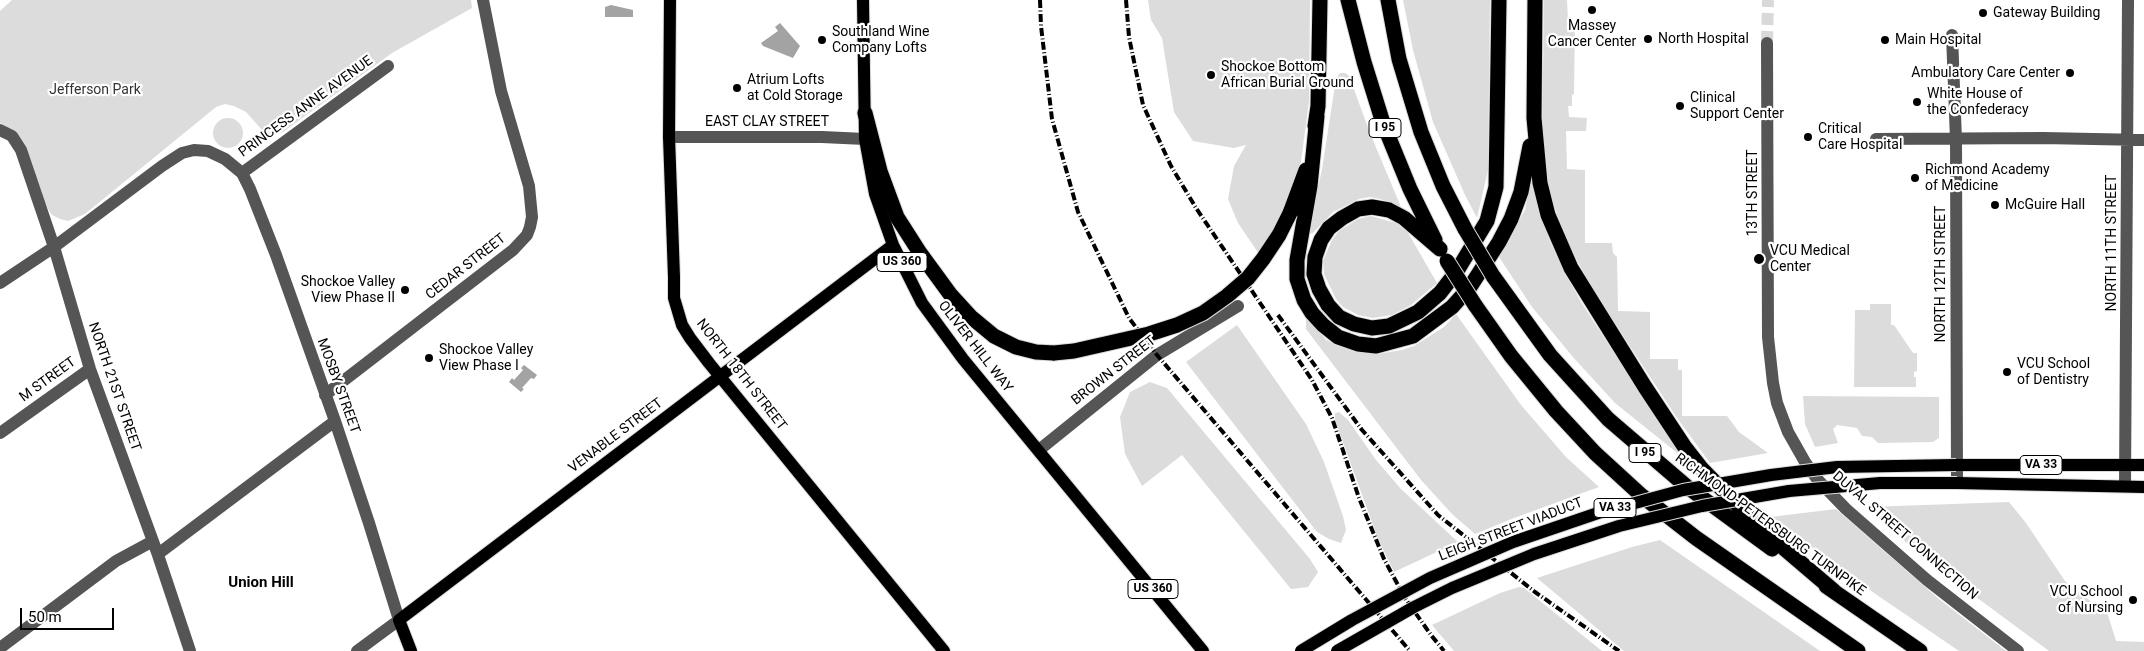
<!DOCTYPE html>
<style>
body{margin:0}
#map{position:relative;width:2144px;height:651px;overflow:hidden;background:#fff;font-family:Roboto,sans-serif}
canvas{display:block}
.scale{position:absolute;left:20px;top:608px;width:94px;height:22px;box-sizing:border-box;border:2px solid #000;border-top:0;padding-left:6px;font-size:15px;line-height:18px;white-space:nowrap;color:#000;-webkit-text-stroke:4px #fff;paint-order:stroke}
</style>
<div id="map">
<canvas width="2144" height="651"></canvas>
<div class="scale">50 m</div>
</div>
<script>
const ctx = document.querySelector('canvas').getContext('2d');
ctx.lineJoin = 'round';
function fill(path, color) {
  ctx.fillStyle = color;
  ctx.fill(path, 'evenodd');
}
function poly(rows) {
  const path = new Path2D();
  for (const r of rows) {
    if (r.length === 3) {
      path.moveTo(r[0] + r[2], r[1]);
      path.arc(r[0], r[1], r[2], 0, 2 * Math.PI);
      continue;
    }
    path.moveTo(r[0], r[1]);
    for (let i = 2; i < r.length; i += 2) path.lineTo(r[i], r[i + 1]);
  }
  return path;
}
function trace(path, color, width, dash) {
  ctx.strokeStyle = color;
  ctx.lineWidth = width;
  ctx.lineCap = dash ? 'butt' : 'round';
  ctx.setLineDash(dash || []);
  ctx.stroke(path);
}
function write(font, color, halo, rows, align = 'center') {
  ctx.font = font + ' Roboto,sans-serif';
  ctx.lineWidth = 4.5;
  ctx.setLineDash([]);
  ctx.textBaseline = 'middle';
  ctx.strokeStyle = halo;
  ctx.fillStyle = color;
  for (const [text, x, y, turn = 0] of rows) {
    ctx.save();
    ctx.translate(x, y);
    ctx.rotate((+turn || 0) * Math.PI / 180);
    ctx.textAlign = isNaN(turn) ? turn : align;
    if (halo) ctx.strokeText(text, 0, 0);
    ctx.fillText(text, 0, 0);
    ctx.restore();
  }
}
const green = poly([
 [12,0,471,0,472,8,392,53,283,132,271,135,262,130,246,112,234,106,225,104,216,107,85,214,68,221,60,219,52,215,48,209,7,127,0,123,0,11],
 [1148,0,1310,0,1309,101,1301,162,1294,185,1278,225,1259,254,1238,223,1228,199,1234,166,1246,145,1234,148,1193,141,1174,112,1162,38,1151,20],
 [1403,0,1490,0,1488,170,1477,218,1465,195,1433,122,1413,50],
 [1544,0,1567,0,1568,21,1575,22,1574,94,1572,95,1572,106,1568,106,1569,117,1587,118,1586,131,1566,131,1567,169,1585,170,1585,243,1612,243,1613,253,1617,257,1618,311,1650,312,1650,359,1678,359,1678,370,1682,370,1682,416,1727,416,1739,432,1768,453,1710,463,1677,418,1591,287,1562,231,1549,188,1542,147],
 [1340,73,1345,73,1349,76,1370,133,1401,207,1380,199,1370,197,1359,199,1333,212,1313,233,1308,234,1322,169,1336,79],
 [228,133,15],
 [1532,173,1535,197,1548,237,1561,265,1581,302,1681,456,1615,403,1572,356,1532,307,1499,257,1525,210],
 [1371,216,1396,223,1407,231,1437,283,1411,305,1392,315,1373,318,1358,315,1343,307,1336,299,1324,274,1323,261,1332,240,1339,231,1358,219],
 [1870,304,1891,304,1891,325,1894,325,1913,353,1917,353,1917,371,1914,372,1914,377,1916,377,1916,387,1854,387,1855,310,1870,310],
 [1456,314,1521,405,1566,457,1599,487,1514,518,1475,534,1452,514,1421,480,1306,329,1306,316,1326,340,1344,348,1378,354,1402,350,1414,346,1444,327],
 [1237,325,1306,424,1324,462,1343,516,1346,530,1341,543,1329,539,1317,532,1186,362],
 [1150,382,1167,388,1310,559,1318,572,1308,587,1291,589,1182,455,1142,486,1125,454,1120,417,1130,392],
 [1803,396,1939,397,1939,438,1933,442,1878,443,1872,437,1862,436,1857,428,1837,425,1833,429,1838,443,1815,447,1805,424],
 [1339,412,1348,420,1376,460,1401,489,1458,542,1394,572,1378,539,1335,420,1335,413],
 [2009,502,2026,523,2065,581,2108,615,2116,641,2144,642,2144,651,2049,651,1941,571,1890,529,1868,507],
 [1836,509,1939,599,2006,651,1959,651,1877,595,1770,517],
 [1660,540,1820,651,1624,651,1537,578,1632,547],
 [1519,587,1524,588,1602,651,1454,651,1432,625,1500,593]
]);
const water = poly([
 [611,5,633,10,633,17,605,17,605,7],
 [780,23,800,46,793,58,763,46,761,43,778,31,775,27],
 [524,365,537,375,534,379,531,378,522,388,524,389,521,392,509,382,512,378,514,380,523,370,521,368]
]);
const minorTunnel = poly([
 [1767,43,1768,0]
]);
const minor = poly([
 [1952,35,1956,140,1957,483],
 [1767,43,1768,337,1773,383,1777,403,1788,432,1805,462,1817,479,1846,509,1927,580,2018,651],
 [0,130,12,136,21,150,54,247,90,369,158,555,190,651],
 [669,137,822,137,865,139],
 [1876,139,2043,138,2144,140],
 [242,173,388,66],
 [0,283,54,247,162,166,182,153,194,150,208,151,225,159,242,173,250,189,276,255,335,421,369,523,399,620,357,651],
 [325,395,513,250,527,235,530,227,532,217,529,186,501,91,483,0],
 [0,433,90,369],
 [1039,450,1157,355,1238,306],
 [2125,486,2128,0],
 [158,554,335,421],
 [0,648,116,561,153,541]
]);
const major = poly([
 [670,0,669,137,674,277,674,298,682,325,690,338,709,363,944,651],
 [863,0,865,139,875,194,893,245,922,303,963,359,1203,651],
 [1956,465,2144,465],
 [1957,483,2144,487],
 [411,651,399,620,893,245]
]);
const highway = poly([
 [1348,0,1364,62,1383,123,1410,189,1435,240],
 [1388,0,1399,59,1421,132,1443,186,1465,229],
 [1535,0,1534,118,1540,183,1548,215,1571,268,1645,387,1684,446,1702,469,1759,527,1834,591],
 [865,113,880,171,897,217,920,253,950,294,971,317,994,336,1016,347,1036,352,1054,353],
 [1317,116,1310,186,1297,260,1297,279,1304,300,1312,313,1323,325,1338,337,1358,344,1376,346,1413,336,1452,307,1470,287,1499,242,1511,219,1521,192,1530,146],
 [1315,126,1318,106,1320,0],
 [1290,213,1306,170],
 [1440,249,1404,218,1389,210,1372,207,1358,209,1342,218,1329,228,1321,240,1315,257,1314,274,1319,289,1328,305,1339,317,1354,324,1372,328,1389,326,1418,312,1440,293,1457,271,1487,221,1496,187,1499,0],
 [1493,276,1550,355,1608,419,1686,486,1772,549],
 [1475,305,1511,356,1556,411,1595,453,1642,496,1696,538,1858,651],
 [1826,586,1920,651]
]);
const rail = poly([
 [1040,0,1041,26,1052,119,1078,212,1129,318,1157,355,1410,651],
 [1126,0,1129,37,1143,105,1171,166,1196,208,1312,380,1332,418,1359,498,1384,559,1405,598,1431,635,1444,651],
 [1278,315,1362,430,1438,515,1535,592,1619,651]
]);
const majorBridge = poly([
 [1301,651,1352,620,1430,578,1513,542,1598,513,1683,490,1771,475,1837,467,1956,465],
 [1337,651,1414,607,1452,588,1534,554,1619,526,1702,506,1789,491,1880,483,1957,483]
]);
const highwayBridge = poly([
 [1465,229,1493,276],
 [1447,261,1475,305],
 [1054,353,1074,351,1149,334,1177,325,1203,313,1227,296,1248,278,1263,259,1279,235,1290,213]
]);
const markers = [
 [1592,10,5,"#000"],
 [1983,13,5,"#000"],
 [1648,39,5,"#000"],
 [822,40,5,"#000"],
 [1885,40,5,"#000"],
 [2070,73,5,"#000"],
 [1211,75,5,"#000"],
 [737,88,5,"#000"],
 [1917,102,5,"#000"],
 [1680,106,5,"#000"],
 [1808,137,5,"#000"],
 [1915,178,5,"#000"],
 [1995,205,5,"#000"],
 [1759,259,6,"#000"],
 [405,290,5,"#000"],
 [429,358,5,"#000"],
 [2007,372,5,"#000"],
 [2133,600,5,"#000"]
];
const shields = [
 [1385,128,32],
 [902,262,50],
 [1645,453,32],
 [2041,465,42],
 [1615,508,42],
 [1153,589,50]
];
const shieldNames = [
 ["I 95",1385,128],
 ["US 360",902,262],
 ["I 95",1645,453],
 ["VA 33",2041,465],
 ["VA 33",1615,508],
 ["US 360",1153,589]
];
const poiNames = [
 ["Gateway Building",1993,13],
 ["Massey",1592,26,"center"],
 ["Cancer Center",1592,42,"center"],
 ["Southland Wine",832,32],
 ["Company Lofts",832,48],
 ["North Hospital",1658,39],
 ["Main Hospital",1895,40],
 ["Shockoe Bottom",1221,67],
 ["African Burial Ground",1221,83],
 ["Ambulatory Care Center",2060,73,"right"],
 ["Atrium Lofts",747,80],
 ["at Cold Storage",747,96],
 ["White House of",1927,94],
 ["the Confederacy",1927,110],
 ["Clinical",1690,98],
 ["Support Center",1690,114],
 ["Critical",1818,129],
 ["Care Hospital",1818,145],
 ["Richmond Academy",1925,170],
 ["of Medicine",1925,186],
 ["McGuire Hall",2005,205],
 ["VCU Medical",1770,251],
 ["Center",1770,267],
 ["Shockoe Valley",395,282,"right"],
 ["View Phase II",395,298,"right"],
 ["Shockoe Valley",439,350],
 ["View Phase I",439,366],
 ["VCU School",2017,364],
 ["of Dentistry",2017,380],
 ["VCU School",2123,592,"right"],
 ["of Nursing",2123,608,"right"]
];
const parkNames = [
 ["Jefferson Park",95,90]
];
const streetNames = [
 ["PRINCESS ANNE AVENUE",306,107,-36],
 ["EAST CLAY STREET",767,122],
 ["13TH STREET",1753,193,-90],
 ["NORTH 11TH STREET",2112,243,-90],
 ["CEDAR STREET",466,267,-38],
 ["NORTH 12TH STREET",1941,274,-90],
 ["OLIVER HILL WAY",975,347,52],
 ["BROWN STREET",1114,371,-38],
 ["NORTH 18TH STREET",741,375,52],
 ["M STREET",48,380,-36],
 ["MOSBY STREET",338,386,70],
 ["NORTH 21ST STREET",114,387,71],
 ["VENABLE STREET",616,436,-37],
 ["RICHMOND-PETERSBURG TURNPIKE",1770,525,36],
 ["LEIGH STREET VIADUCT",1511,530,-21],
 ["DUVAL STREET CONNECTION",1905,536,41]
];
const neighbourhoodNames = [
 ["Union Hill",261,583]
];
fill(green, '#dcdcdc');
fill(water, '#a3a3a3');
trace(minorTunnel, '#d9d9d9', 12, [12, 6]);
trace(major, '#dbdbdb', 14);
trace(highway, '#dbdbdb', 17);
trace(minor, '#555', 12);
trace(major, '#000', 12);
trace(highway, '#000', 15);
trace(rail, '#000', 4, [8, 2.5, 1, 2.5]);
trace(majorBridge, '#dbdbdb', 14, []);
trace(highwayBridge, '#dbdbdb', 17, []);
trace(majorBridge, '#000', 12);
trace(highwayBridge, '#000', 15);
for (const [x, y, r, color] of markers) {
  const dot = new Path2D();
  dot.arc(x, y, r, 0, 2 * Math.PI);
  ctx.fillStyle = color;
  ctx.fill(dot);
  trace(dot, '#fff', 2);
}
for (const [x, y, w] of shields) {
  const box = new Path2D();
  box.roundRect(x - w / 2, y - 9.5, w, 19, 4);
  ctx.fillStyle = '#fff';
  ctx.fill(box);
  trace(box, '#000', 1);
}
write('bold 12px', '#000', null, shieldNames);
write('14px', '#000', '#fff', poiNames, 'left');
write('14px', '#333', '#fff', parkNames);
write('14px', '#000', '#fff', streetNames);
write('bold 15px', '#000', '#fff', neighbourhoodNames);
</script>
